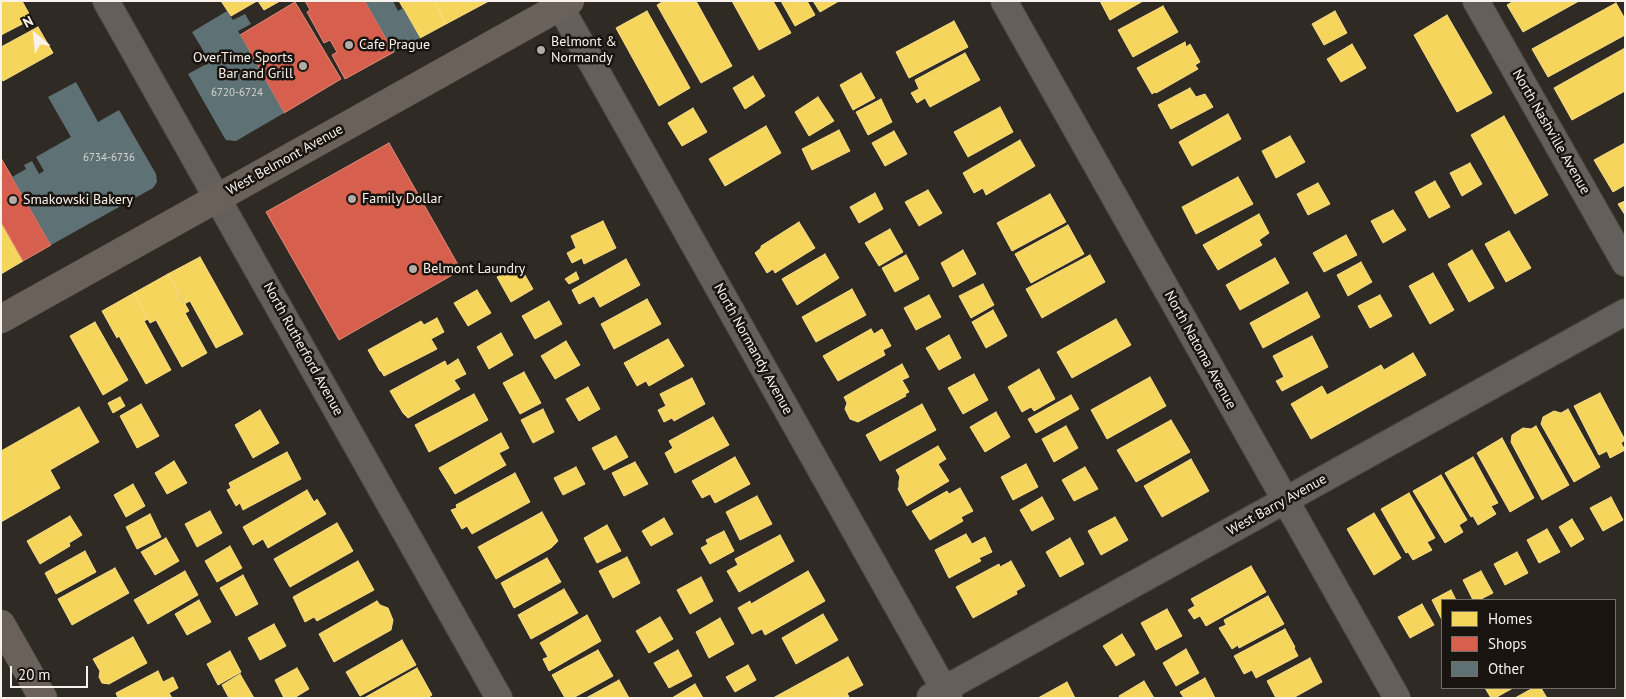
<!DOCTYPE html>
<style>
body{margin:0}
#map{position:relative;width:1626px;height:699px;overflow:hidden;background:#302a24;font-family:"PT Sans",sans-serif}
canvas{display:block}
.frame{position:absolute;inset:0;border:2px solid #f9f1ea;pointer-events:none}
.legend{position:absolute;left:1441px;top:599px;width:175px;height:90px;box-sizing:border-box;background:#19140f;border:1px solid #736c67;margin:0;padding:6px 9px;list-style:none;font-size:15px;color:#f9f1ea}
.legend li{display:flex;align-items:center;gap:10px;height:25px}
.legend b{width:25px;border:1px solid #736c67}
.north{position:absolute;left:10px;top:10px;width:50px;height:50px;-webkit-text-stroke:4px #19140f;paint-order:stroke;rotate:332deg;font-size:14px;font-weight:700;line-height:20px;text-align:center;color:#f9f1ea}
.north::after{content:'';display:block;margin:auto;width:18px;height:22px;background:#f9f1ea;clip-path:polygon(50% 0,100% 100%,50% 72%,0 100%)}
.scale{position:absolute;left:10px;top:666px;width:78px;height:22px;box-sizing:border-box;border:2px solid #f9f1ea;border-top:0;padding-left:6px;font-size:15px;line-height:18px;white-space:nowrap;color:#f9f1ea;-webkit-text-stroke:4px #19140f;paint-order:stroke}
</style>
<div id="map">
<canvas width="1626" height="699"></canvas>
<div class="frame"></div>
<ul class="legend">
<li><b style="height:14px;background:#f6d55c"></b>Homes</li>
<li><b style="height:14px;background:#d6604d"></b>Shops</li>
<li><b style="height:14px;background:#5e7276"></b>Other</li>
</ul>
<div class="north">N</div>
<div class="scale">20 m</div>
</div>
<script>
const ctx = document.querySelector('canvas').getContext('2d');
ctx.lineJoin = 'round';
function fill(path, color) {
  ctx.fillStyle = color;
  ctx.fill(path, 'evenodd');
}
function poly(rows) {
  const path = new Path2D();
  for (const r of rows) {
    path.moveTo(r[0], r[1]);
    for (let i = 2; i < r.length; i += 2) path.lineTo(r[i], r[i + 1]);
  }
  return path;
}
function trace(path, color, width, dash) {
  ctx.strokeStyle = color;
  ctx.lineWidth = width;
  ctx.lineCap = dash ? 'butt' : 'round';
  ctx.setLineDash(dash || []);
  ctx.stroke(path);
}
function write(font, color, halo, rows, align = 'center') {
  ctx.font = font + ' "PT Sans",sans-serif';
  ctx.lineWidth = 5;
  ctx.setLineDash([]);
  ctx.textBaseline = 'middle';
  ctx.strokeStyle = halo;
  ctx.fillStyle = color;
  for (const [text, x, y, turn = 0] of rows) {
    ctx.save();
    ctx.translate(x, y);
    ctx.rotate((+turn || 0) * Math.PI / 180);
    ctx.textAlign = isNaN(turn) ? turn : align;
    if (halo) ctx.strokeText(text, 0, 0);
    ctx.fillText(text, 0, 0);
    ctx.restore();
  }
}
const homes = poly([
 [1,1,22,1,32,19,1,35,1,1],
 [221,1,257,1,231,16,221,1],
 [258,1,280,1,264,10,258,1],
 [399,1,434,1,446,24,420,38,399,1],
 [434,1,489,1,446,24,434,1],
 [664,1,696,1,732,66,701,83,657,5,664,1],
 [732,1,773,1,791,33,759,50,732,1],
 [781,1,807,1,815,15,795,26,781,1],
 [813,1,839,1,820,12,813,1],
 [1100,1,1143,1,1110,20,1100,1],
 [1514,1,1579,1,1523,32,1507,5,1514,1],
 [1616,3,1625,19,1625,35,1548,77,1532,49,1616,3],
 [1163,6,1178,32,1133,57,1118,30,1163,6],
 [647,11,690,88,659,106,616,28,647,11],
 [1335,11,1347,33,1324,45,1312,24,1335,11],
 [1447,15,1492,93,1457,112,1414,35,1447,15],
 [954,21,968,47,909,78,896,52,954,21],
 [38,27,53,53,3,81,1,78,1,47,38,27],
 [1185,42,1186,47,1190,44,1200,62,1195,65,1198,69,1156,93,1155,92,1152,94,1137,68,1185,42],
 [1352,44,1366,68,1341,82,1327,59,1352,44],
 [1625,48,1625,91,1572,120,1554,88,1625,48],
 [965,53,980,80,930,107,925,98,917,103,911,93,919,89,915,80,965,53],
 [861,73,875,98,853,110,840,85,861,73],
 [753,76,765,96,745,109,733,88,753,76],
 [1190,88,1196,97,1205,94,1213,107,1171,129,1158,105,1190,88],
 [818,97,834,121,809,136,795,112,818,97],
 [881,99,892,122,868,135,856,112,881,99],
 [1000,107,1013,132,968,157,954,132,1000,107],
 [693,108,707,132,682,146,668,123,693,108],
 [1228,114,1241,139,1192,166,1179,142,1228,114],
 [1504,116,1548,195,1515,214,1471,135,1504,116],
 [766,126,781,153,725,186,709,159,766,126],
 [839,130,850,151,812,170,802,149,839,130],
 [894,131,907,154,885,166,872,143,894,131],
 [1290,136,1305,162,1276,178,1262,151,1290,136],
 [1020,140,1035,166,986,195,983,188,974,193,963,173,1020,140],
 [1625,143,1625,185,1613,192,1594,160,1625,143],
 [1470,163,1482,184,1462,196,1450,173,1470,163],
 [1238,177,1253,204,1196,234,1182,207,1238,177],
 [1435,181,1450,207,1429,218,1415,192,1435,181],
 [1318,183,1330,204,1308,215,1297,194,1318,183],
 [928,190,942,213,919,226,905,202,928,190],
 [875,193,883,209,859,223,850,207,875,193],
 [1050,194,1066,222,1012,251,997,223,1050,194],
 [1625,201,1625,215,1618,204,1625,201],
 [1393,210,1406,230,1383,243,1371,221,1393,210],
 [1259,214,1269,233,1259,240,1262,245,1218,270,1203,245,1259,214],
 [603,221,616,248,584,264,582,258,572,263,567,253,576,248,571,236,603,221],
 [1,222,23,261,1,274,1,222],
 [799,222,815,248,775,273,773,269,767,273,755,253,761,248,761,246,799,222],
 [1068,225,1084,254,1031,283,1015,254,1068,225],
 [890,229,903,252,879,266,865,243,890,229],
 [1509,231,1531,268,1506,282,1485,244,1509,231],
 [1346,235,1357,255,1324,272,1313,253,1346,235],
 [963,250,976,274,953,287,941,263,963,250],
 [1472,250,1494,288,1469,302,1448,264,1472,250],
 [825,254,839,278,797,305,782,279,825,254],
 [906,255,919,279,895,292,882,268,906,255],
 [1090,255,1105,282,1042,318,1026,289,1090,255],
 [200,257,243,334,216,348,190,301,184,304,168,274,200,257],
 [1275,258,1289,283,1240,310,1226,285,1275,258],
 [626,259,640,285,600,307,594,296,579,304,572,290,626,259],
 [1361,262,1372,282,1348,296,1337,275,1361,262],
 [519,265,533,289,511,302,497,277,519,265],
 [576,272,579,279,569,284,565,279,576,272],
 [1433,273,1454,310,1430,324,1409,286,1433,273],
 [168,274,189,311,185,313,207,353,182,367,156,320,150,323,134,293,168,274],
 [983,284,994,305,971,318,959,296,983,284],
 [852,289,866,315,816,342,802,317,852,289],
 [477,290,491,313,468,326,454,303,477,290],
 [1307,292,1320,317,1263,348,1250,323,1307,292],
 [134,293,148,319,144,321,171,370,146,384,119,336,117,338,102,311,134,293],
 [929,295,941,317,916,330,904,308,929,295],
 [1380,295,1392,316,1370,328,1358,306,1380,295],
 [647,299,661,324,614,349,601,324,647,299],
 [549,301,562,324,535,339,522,316,549,301],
 [993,310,1007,336,986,348,972,322,993,310],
 [437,318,444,332,431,339,437,349,384,376,381,371,380,371,368,350,421,321,424,325,437,318],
 [1116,319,1131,345,1072,378,1057,352,1116,319],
 [95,322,128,380,103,395,70,336,95,322],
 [871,329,874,334,882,329,891,346,883,350,885,355,838,381,823,356,871,329],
 [501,333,513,355,489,369,477,347,501,333],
 [949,335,961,358,939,370,926,348,949,335],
 [1312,336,1328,367,1282,391,1276,381,1284,377,1273,356,1312,336],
 [668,339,684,366,649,386,646,381,637,386,624,363,668,339],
 [566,341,580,365,555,379,541,356,566,341],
 [1413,353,1426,375,1311,439,1291,404,1322,386,1327,395,1381,365,1384,370,1413,353],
 [458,359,466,374,454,380,460,389,408,418,403,413,390,391,445,361,447,366,458,359],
 [902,364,909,377,902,380,909,392,905,394,906,396,858,422,850,419,845,409,847,403,844,397,902,364],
 [1039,369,1055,399,1034,411,1031,407,1022,412,1008,387,1039,369],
 [524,372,541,403,520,414,503,383,524,372],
 [974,374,988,400,963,414,948,388,974,374],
 [1150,377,1166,406,1107,439,1091,410,1150,377],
 [692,378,705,404,674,421,672,418,664,422,658,410,666,406,660,394,692,378],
 [588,387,600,409,579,421,566,399,588,387],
 [1600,393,1625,440,1621,443,1625,450,1610,458,1607,451,1599,455,1574,406,1600,393],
 [474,394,488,420,429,452,415,425,474,394],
 [1071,395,1079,409,1036,433,1028,419,1071,395],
 [120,397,125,406,113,413,108,403,120,397],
 [141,404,159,436,137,448,120,416,141,404],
 [922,404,936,430,880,461,866,435,922,404],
 [79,407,99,442,50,470,60,488,1,522,1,451,79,407],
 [543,409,554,432,533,443,521,420,543,409],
 [1568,409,1600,467,1574,482,1541,424,1543,417,1554,411,1561,413,1568,409],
 [260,410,279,443,253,458,235,425,260,410],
 [996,412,1010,437,985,452,970,427,996,412],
 [713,417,729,445,675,473,665,453,673,448,669,441,713,417],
 [1171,420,1190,452,1136,482,1117,450,1171,420],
 [1066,426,1078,448,1054,462,1042,439,1066,426],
 [1536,426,1569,485,1542,500,1511,442,1512,435,1523,428,1531,429,1536,426],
 [501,433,509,448,499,453,506,465,455,494,439,468,501,433],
 [616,436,628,457,604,470,592,448,616,436],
 [1502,438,1534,498,1510,512,1477,453,1502,438],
 [938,446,946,459,938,464,949,481,907,506,898,489,899,487,899,482,900,477,896,470,938,446],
 [287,452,301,479,243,510,240,503,236,506,227,490,231,488,229,483,287,452],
 [735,457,750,484,715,503,710,494,702,498,692,481,735,457],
 [1473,457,1498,503,1491,506,1496,514,1478,525,1473,516,1471,517,1445,473,1473,457],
 [1191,459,1209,491,1162,517,1144,486,1191,459],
 [174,461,187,483,167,494,155,473,174,461],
 [635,462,648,484,624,496,612,473,635,462],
 [1026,464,1038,487,1013,500,1001,477,1026,464],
 [576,467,585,484,563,495,554,478,576,467],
 [1085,467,1098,489,1074,501,1062,480,1085,467],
 [515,473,530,502,472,534,467,526,462,529,451,510,457,508,456,505,515,473],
 [1441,475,1467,520,1459,525,1463,532,1445,543,1413,491,1441,475],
 [133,484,145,506,126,517,114,495,133,484],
 [960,488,973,511,961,517,963,521,930,540,912,511,947,491,949,494,960,488],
 [307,490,314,502,317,499,326,514,268,548,263,539,253,545,243,527,307,490],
 [1409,493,1435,538,1427,542,1432,550,1413,560,1408,552,1406,553,1381,509,1409,493],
 [757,496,772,524,740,540,726,512,757,496],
 [1042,497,1054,519,1032,531,1020,510,1042,497],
 [1611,497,1623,520,1603,531,1590,508,1611,497],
 [210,511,222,533,197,547,185,524,210,511],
 [542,512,558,541,551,548,496,579,478,547,542,512],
 [1374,513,1401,558,1374,575,1347,529,1374,513],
 [150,514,161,537,137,549,126,527,150,514],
 [70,516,82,535,69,543,70,546,40,564,27,541,70,516],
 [1115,517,1128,540,1101,555,1088,531,1115,517],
 [664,518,673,534,651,546,642,531,664,518],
 [1572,519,1584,539,1571,547,1559,527,1572,519],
 [337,523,353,551,290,587,274,559,337,523],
 [607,525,621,551,597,563,584,538,607,525],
 [1547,529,1560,552,1539,563,1527,540,1547,529],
 [724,531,734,551,710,564,701,548,708,544,706,540,724,531],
 [966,534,972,544,985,537,992,552,979,558,981,561,949,578,935,550,966,534],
 [780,535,794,561,739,592,727,571,738,565,735,559,780,535],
 [166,538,179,561,155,575,141,552,166,538],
 [1070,538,1084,564,1060,577,1046,552,1070,538],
 [230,546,242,568,217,582,205,561,230,546],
 [85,551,96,572,56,594,45,573,85,551],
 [1517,552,1528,573,1505,585,1494,564,1517,552],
 [627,557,640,583,613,598,599,571,627,557],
 [547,558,561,582,514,608,501,583,547,558],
 [358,561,374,590,317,621,314,617,305,622,293,597,358,561],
 [1011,561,1025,586,1016,591,1017,594,973,618,956,587,999,564,1000,567,1011,561],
 [1251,566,1266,592,1206,626,1200,616,1194,619,1188,610,1195,606,1191,599,1251,566],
 [115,568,129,593,72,625,58,599,115,568],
 [185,571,198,595,148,624,134,600,185,571],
 [808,571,825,601,765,635,762,629,752,634,738,608,750,601,751,604,808,571],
 [1481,571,1493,593,1479,600,1473,600,1463,580,1481,571],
 [243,575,258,604,236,616,220,588,243,575],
 [701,577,713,601,690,614,677,590,701,577],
 [564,589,578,613,531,639,518,615,564,589],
 [1451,590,1456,600,1442,600,1442,620,1432,600,1451,590],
 [1268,596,1284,624,1239,648,1238,645,1232,649,1219,628,1226,625,1224,620,1268,596],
 [199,600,211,622,187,635,175,614,199,600],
 [377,601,380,605,388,608,393,620,391,630,334,662,319,634,377,601],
 [1422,604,1434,625,1410,638,1398,617,1422,604],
 [1167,609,1182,636,1156,650,1141,623,1167,609],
 [823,614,838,640,796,664,782,638,823,614],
 [587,615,601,641,549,671,543,659,548,657,540,643,587,615],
 [660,617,673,639,649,653,636,631,660,617],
 [720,618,734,644,709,658,696,632,720,618],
 [274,624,286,646,260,660,248,638,274,624],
 [1285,629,1295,647,1294,648,1298,656,1256,678,1252,670,1244,674,1234,656,1285,629],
 [1122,634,1135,655,1116,666,1103,646,1122,634],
 [133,637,147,663,109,684,102,683,99,677,100,671,93,659,133,637],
 [402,640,416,665,360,696,346,672,402,640],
 [1186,649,1199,673,1176,686,1163,663,1186,649],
 [598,650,613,676,573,698,565,698,552,675,598,650],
 [678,650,692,676,669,688,654,663,678,650],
 [230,651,241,672,218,685,207,664,230,651],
 [848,657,863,685,847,693,849,697,842,698,841,696,838,698,773,698,848,657],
 [1310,658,1322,682,1293,698,1276,698,1267,681,1310,658],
 [748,665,756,680,735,692,726,677,748,665],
 [297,668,309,689,294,698,284,698,275,680,297,668],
 [417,668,432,695,427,698,364,698,417,668],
 [158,671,163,682,173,677,178,688,169,693,172,698,118,698,116,693,158,671],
 [240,674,254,698,229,698,222,685,240,674],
 [1205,678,1215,698,1184,698,1180,692,1205,678],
 [619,680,629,698,586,698,619,680],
 [1144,681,1154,698,1120,698,1119,696,1144,681],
 [1067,682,1075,698,1038,698,1067,682],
 [695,684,703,698,672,698,695,684],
 [1485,688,1513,688,1495,698,1491,698,1485,688],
 [1533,688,1541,688,1547,698,1515,698,1533,688]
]);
const shops = poly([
 [305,1,365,1,394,52,345,79,332,55,337,52,330,40,324,43,307,12,310,10,305,1],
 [295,2,341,79,284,113,240,35,295,2],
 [389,143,461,270,339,340,266,212,389,143],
 [1,158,51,245,23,261,1,222,1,158]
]);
const building = poly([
 [365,1,393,1,398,11,403,8,420,38,394,52],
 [227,11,233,20,245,14,251,24,238,31,284,113,236,141,226,140,224,137,188,74,210,62,192,32],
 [76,82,98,122,119,110,156,174,157,182,153,188,51,245,12,177,26,169,24,165,32,161,39,174,44,171,36,157,71,137,48,97]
]);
const street = poly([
 [106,1,499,698],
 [557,1,949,698],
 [1004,1,1397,698],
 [1476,1,1625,263],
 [930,697,1625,312]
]);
const secondary = poly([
 [1,319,570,1],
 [1,624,43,698]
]);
const markers = [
 [349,45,5,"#b3aba5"],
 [541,50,5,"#b3aba5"],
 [303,66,5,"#b3aba5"],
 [352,199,5,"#b3aba5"],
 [13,200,5,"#b3aba5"],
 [413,269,5,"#b3aba5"]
];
const numberNames = [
 ["6720-6724",237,93],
 ["6734-6736",109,158]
];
const poiNames = [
 ["Belmont &",551,42],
 ["Normandy",551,58],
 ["Cafe Prague",359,45],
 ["OverTime Sports",293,58,"right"],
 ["Bar and Grill",293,74,"right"],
 ["Family Dollar",362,199],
 ["Smakowski Bakery",23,200],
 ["Belmont Laundry",423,269]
];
const streetNames = [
 ["North Nashville Avenue",1551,132,60],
 ["West Belmont Avenue",285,160,-29],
 ["North Rutherford Avenue",303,349,61],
 ["North Normandy Avenue",753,349,61],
 ["North Natoma Avenue",1200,350,61],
 ["West Barry Avenue",1277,505,-29]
];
fill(homes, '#f6d55c');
trace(homes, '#f7dd87', 1);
fill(shops, '#d6604d');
trace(shops, '#e08c7c', 1);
fill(building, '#5e7276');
trace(street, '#4d4742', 28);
trace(secondary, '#4d4742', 29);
trace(street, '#645f5a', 26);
trace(secondary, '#6a625a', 28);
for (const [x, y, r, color] of markers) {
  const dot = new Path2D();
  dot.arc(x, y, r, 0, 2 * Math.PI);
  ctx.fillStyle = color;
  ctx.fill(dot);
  trace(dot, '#19140f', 2);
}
write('11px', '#d2d1cd', null, numberNames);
write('14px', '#f9f1ea', '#19140f', poiNames, 'left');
write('14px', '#f9f1ea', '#19140f', streetNames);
</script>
